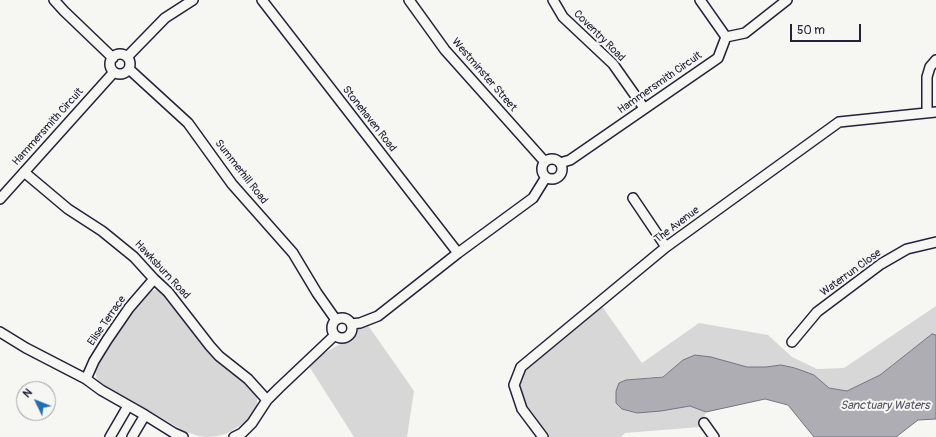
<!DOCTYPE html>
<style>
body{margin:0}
#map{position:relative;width:936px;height:437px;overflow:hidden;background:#f6f6f2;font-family:Pangolin,sans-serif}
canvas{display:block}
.north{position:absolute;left:16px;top:381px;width:40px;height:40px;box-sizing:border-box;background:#f6f6f2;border:1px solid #a1a1a9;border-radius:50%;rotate:313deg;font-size:11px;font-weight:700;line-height:16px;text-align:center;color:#22223b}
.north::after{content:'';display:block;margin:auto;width:14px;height:18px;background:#1f6fb2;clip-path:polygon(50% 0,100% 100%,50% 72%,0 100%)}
.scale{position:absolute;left:790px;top:24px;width:71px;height:18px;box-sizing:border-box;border:2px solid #22223b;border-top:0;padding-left:5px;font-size:12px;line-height:14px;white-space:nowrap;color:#22223b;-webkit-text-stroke:3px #f6f6f2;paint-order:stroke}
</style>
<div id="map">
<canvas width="936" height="437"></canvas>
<div class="north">N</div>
<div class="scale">50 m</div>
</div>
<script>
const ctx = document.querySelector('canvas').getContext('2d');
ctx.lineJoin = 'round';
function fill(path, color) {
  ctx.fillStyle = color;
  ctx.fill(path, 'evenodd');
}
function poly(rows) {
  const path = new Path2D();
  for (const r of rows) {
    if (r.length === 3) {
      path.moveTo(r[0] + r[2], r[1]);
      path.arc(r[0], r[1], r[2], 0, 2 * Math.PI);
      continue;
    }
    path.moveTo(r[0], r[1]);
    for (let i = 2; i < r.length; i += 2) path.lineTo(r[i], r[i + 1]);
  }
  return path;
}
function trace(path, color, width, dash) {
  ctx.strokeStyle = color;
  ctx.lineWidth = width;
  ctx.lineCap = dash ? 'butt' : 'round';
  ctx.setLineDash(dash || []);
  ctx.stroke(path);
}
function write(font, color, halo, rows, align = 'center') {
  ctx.font = font + ' Pangolin,sans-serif';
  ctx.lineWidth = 4;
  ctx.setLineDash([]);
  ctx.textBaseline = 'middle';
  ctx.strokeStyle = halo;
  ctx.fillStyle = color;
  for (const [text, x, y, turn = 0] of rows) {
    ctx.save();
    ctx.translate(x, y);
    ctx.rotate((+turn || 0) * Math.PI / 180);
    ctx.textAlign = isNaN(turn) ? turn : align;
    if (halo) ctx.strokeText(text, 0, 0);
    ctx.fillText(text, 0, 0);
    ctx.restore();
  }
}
const green = poly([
 [156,290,164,293,233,369,253,389,257,398,257,406,247,421,228,433,218,436,207,437,199,436,186,432,101,383,97,379,95,372,97,365,112,338,129,314,149,291],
 [601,305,642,363,699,323,768,335,792,357,817,369,844,368,936,306,936,334,932,334,880,375,847,391,829,388,795,367,747,367,695,355,663,376,626,380,616,392,622,409,637,413,690,406,706,412,700,427,625,433,621,437,543,437,522,409,514,385,521,367],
 [365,321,414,391,407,437,354,437,307,363,344,342]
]);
const water = poly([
 [932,334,936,335,936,419,918,420,896,437,814,437,788,405,765,399,706,412,690,406,661,411,637,413,622,409,616,403,616,391,619,383,626,380,663,377,683,360,695,355,711,357,747,367,766,367,781,365,795,368,814,375,829,388,847,391,880,375,932,334]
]);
const minor = poly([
 [54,0,64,11,113,58],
 [262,0,458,253],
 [409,0,445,50,545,162],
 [553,0,563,17,613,64,644,108],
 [726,37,745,33,787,0],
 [120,64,10],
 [127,57,165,18,193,0],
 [129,69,188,123,232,184,293,253,317,293,336,320],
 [927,112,927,77,930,67,936,60],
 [552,169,10],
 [560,163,570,160,718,58,726,37,700,0],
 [24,172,68,209,102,231,134,257,154,279,168,292,210,346,219,356,248,379,267,400],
 [633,198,666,247],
 [0,199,114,72],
 [342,328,10],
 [351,324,360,323,378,316,458,253,533,198,546,177],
 [0,332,26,348,86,379,101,390,145,415,174,433,183,437],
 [792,342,817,312,881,264,907,249,936,242],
 [86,379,94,361,107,340,129,308,154,279],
 [704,423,714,437],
 [110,437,128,406],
 [132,437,145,415],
 [234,437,242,433,252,423,267,400,279,388,335,335],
 [543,437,522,409,514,385,521,367,666,247,839,122,936,112]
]);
const streetNames = [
 ["Coventry Road",599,36,45],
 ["Westminster Street",484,75,49],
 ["Hammersmith Circuit",660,83,-35],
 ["Stonehaven Road",369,119,52],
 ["Hammersmith Circuit",48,127,-48],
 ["Summerhill Road",241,172,52],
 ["The Avenue",677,225,-37],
 ["Hawksburn Road",162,270,47],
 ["Waterrun Close",851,273,-36],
 ["Elise Terrace",107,321,-55]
];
const waterNames = [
 ["Sanctuary Waters",885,406]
];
fill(green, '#d7d7d7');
fill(water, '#adadb3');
trace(water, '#757583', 1);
trace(minor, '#22223b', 12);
trace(minor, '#f6f6f2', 9);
write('11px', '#22223b', '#f6f6f2', streetNames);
write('italic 12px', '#535365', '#f6f6f2', waterNames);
</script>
